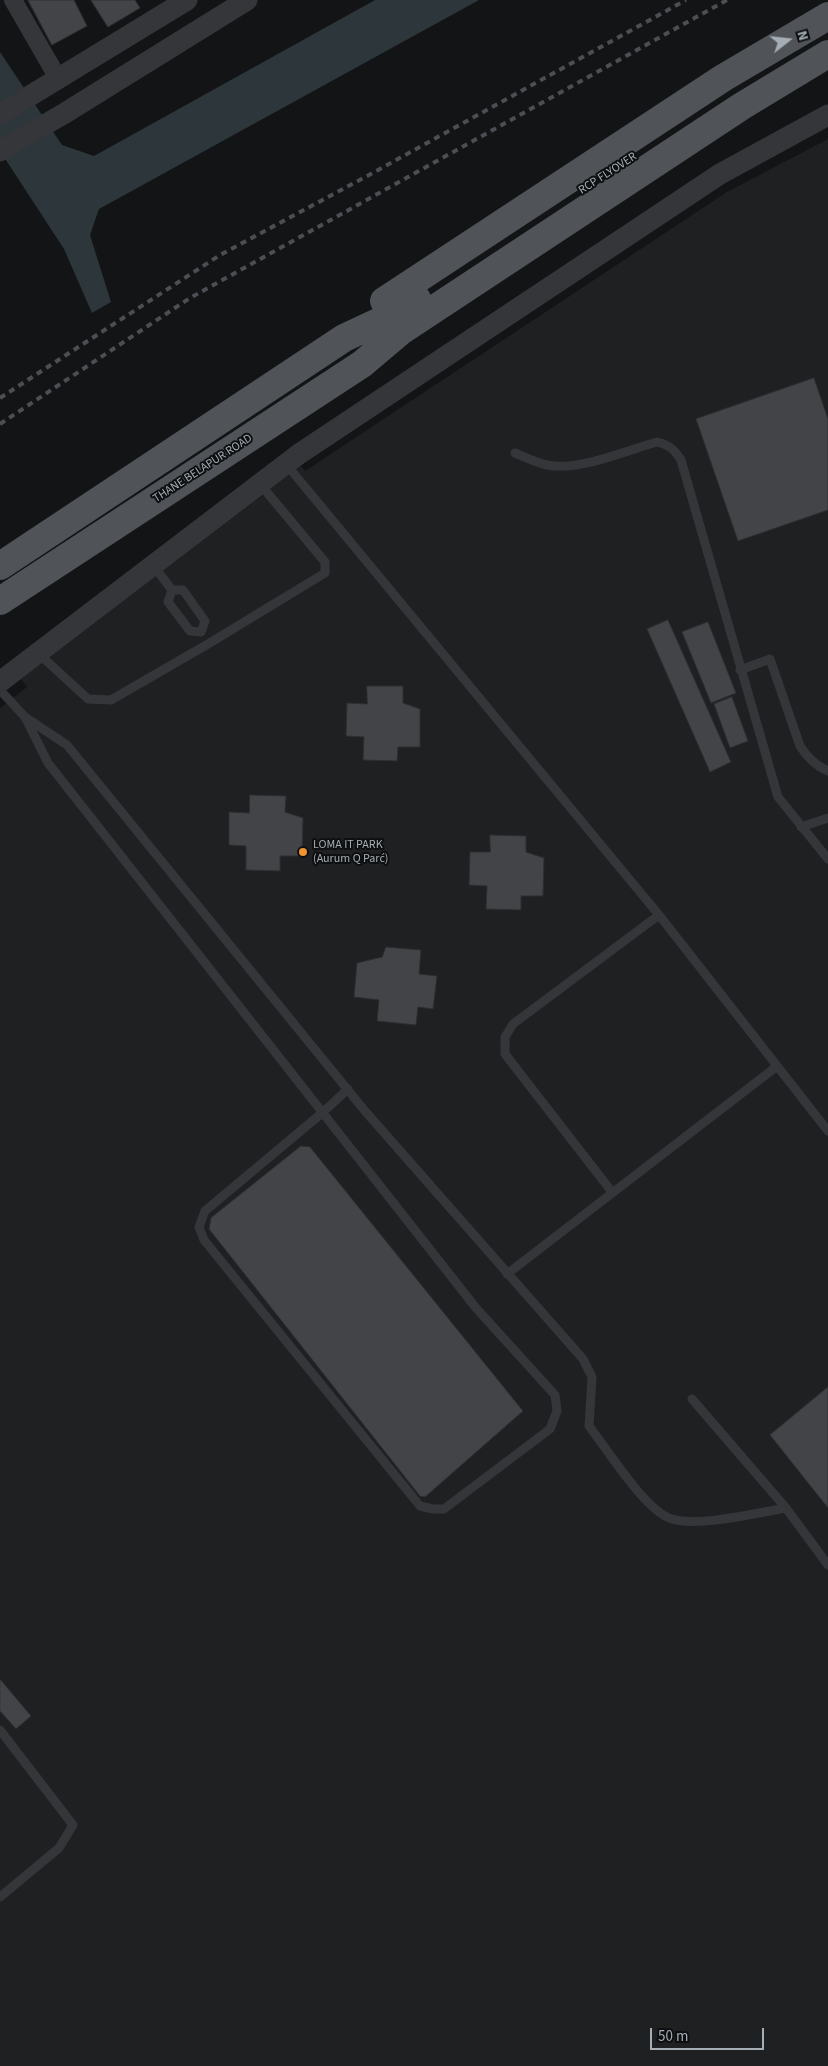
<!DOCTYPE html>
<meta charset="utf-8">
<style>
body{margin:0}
#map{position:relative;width:828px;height:2066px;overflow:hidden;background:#131415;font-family:"Source Sans 3",sans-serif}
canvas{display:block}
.north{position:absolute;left:763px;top:15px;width:50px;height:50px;-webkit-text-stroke:4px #0e0f10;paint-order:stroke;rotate:74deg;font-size:14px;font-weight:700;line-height:20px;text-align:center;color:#a5adb5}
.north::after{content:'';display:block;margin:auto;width:18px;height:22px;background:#a5adb5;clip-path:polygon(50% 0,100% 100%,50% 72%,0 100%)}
.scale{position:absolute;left:650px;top:2028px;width:114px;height:22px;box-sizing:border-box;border:2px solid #a5adb5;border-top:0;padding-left:6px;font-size:15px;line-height:18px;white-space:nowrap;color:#a5adb5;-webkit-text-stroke:4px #0e0f10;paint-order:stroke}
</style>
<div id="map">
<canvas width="828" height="2066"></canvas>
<div class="north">N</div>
<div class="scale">50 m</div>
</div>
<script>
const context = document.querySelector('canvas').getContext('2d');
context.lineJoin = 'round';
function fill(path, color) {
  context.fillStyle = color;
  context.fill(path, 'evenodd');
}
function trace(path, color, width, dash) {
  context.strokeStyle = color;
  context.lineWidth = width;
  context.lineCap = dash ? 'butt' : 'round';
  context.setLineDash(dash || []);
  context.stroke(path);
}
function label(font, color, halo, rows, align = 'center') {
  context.font = font + ' "Source Sans 3",sans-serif';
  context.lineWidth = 4;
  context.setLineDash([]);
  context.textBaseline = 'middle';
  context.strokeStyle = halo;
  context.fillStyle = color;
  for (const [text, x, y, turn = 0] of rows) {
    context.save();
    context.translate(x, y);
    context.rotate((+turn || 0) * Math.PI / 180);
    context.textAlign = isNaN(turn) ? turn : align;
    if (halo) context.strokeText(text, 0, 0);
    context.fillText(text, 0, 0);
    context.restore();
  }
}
const built = new Path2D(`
 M828,139v1927h-828v-1358l27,-21 -6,-8 280,-213 4,5 422,-279z`);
const water = new Path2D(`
 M375,0h104l-380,209 -9,26 21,67 -19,11 -28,-64 -64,-98v-99l62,93 32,11z`);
const building = new Path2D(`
 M28,0h46l13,26 -35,19z
 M91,0h44l5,8 -32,19z
 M814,378l14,41v91l-90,31 -42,-122z
 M668,620l63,142 -21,10 -63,-143z
 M708,622l28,71 -25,10 -29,-71z
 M367,686h36v17l17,6v38h-22l-1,14 -34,-1 1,-23 -18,-1 1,-33 20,1z
 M732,697l16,44 -18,7 -16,-44z
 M250,795l36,1 -1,16 18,6 -1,38h-22v15l-34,-1v-24l-17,-1v-33l20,1z
 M490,835l36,1v16l18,6 -1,38h-22v14l-35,-1 1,-23 -18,-1 1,-33h20z
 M386,947l35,3 -2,24 18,2 -4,33 -15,-2 -2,18 -39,-4 2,-21 -25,-3 3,-34 25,-6z
 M301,1146l9,1 213,264 -98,86 -5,-1 -211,-267 2,-11z
 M828,1387v121l-58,-73z
 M0,1679l31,37 -15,13 -16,-18z`);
const service = new Path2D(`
 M515,453c10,4 21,10 32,12 30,7 80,-15 110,-23 12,3 17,7 24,18l97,337 50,62
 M286,464l373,451 169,216
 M153,565l19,25
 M172,590h11l22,31 -4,11
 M172,590l-4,12 22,29 11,1
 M39,654l49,45 23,1 97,-56 117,-71v-11l-65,-78
 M740,670l30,-11 30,87c7,11 16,20 28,25
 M0,690l25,27 42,28 298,366 218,248 9,18 -3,49c18,23 57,86 83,93 27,8 85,-6 114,-11l42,57
 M25,717l23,46 26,33 402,512 79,87 2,16 -7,18 -106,80h-11l-13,-3 -216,-266 -5,-13 6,-16 117,-98 26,-24
 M801,827l27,-9
 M612,1192l-107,-138v-17l8,-13 146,-109
 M507,1274l269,-207
 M692,1399l94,109
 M0,1730l73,95 -14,23 -59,49`);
const minor = new Path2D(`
 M13,0l46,80`);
const tertiary = new Path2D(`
 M0,114l187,-114
 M0,151l65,-38 182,-113
 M0,682l299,-228 421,-280 108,-59`);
const primary = new Path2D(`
 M384,301l339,-223 105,-62
 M0,566l344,-228 47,-22 26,-17
 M0,601l362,-237 39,-33 341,-225 86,-52`);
const rail = new Path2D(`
 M0,398l220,-143 149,-80 317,-175
 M0,424l190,-126 537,-298`);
const markers = [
 [303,852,5,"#f09330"]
];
const streetNames = [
 ["RCP FLYOVER",608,174,-33],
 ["THANE BELAPUR ROAD",203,469,-33]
];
const poiNames = [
 ["LOMA IT PARK",313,845],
 ["(Aurum Q Parć)",313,859]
];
fill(built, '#1f2022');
fill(water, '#2c363b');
fill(building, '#424448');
trace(building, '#2d2e31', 1);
trace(service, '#34363a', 9);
trace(minor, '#34363a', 18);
trace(tertiary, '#34363a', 21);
trace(primary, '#505459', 28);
trace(rail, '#4b4e53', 4, [6, 5]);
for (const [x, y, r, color] of markers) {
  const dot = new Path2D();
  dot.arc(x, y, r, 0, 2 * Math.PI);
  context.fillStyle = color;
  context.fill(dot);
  trace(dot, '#0e0f10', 2);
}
label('12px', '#a5adb5', '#0e0f10', streetNames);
label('12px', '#a5adb5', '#0e0f10', poiNames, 'left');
</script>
